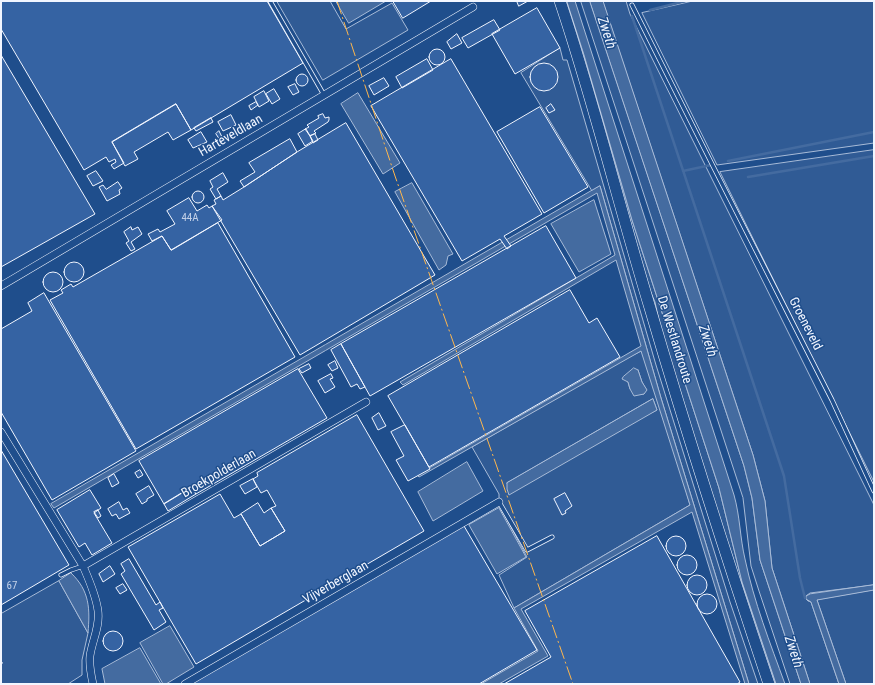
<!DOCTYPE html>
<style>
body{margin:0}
#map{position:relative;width:875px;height:685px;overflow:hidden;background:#1f4e8c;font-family:"Roboto Condensed",sans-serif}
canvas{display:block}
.frame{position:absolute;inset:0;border:2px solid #f2f6ff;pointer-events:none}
</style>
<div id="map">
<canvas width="875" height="685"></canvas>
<div class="frame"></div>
</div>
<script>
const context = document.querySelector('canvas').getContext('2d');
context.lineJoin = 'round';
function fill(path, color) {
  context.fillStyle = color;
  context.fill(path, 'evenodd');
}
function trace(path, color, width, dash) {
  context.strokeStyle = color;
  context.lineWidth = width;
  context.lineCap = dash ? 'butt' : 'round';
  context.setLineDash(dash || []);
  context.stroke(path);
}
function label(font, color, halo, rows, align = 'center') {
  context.font = font + ' "Roboto Condensed",sans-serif';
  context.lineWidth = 3;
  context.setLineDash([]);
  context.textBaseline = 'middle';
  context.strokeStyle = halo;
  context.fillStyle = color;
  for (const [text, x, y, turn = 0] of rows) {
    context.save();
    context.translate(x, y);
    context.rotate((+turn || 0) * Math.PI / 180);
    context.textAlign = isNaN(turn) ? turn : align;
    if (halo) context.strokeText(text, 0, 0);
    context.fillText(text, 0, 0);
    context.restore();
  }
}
const built = new Path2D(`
 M277,1h53l16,28 46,-26 16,27 -85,50z
 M563,1h4l17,54 48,165 87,268 23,94 34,102h-5l-105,-331 -11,-51 -9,-21z
 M581,1h9l154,465 8,32 8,62 41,124h-11l-31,-93 -8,-25 -8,-68z
 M603,1h23l4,13 244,491v80l-64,8 -4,3 -1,2 3,3 3,1 28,82h-29l-38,-116 -7,-67 -12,-46z
 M693,1h181v142l-157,22 -75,-152z
 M560,48l3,12h4l89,305 74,237 28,82h-9l-88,-286 -61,-212 -8,5 -71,-118z
 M874,150v332l-154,-310z
 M642,351l35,107 13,47 -176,103 -15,-33 28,-18 -28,-52v-11l-27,-47 140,-81zM638,370l4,12 4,7 -2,5h-7l-7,-5 -2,-7zM653,399l4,11 -150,73z
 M59,581l29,52 -6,27v15l-14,9h-67v-20l2,-1 -2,-2v-47z
 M874,590v94h-28l-29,-84z`);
const water = new Path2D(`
 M336,1h50l-37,22z
 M567,1h8l159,494c6,21 6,43 11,64 9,43 25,84 40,125h-9l-34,-102 -23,-94 -87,-268 -48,-165z
 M590,1h13l150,454 12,46 7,67 38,116h-9l-41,-124 -8,-62 -8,-32z
 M358,93l42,70 -17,11 -42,-70z
 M412,183l41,71 -5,2 -2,9 -7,5 -44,-78z
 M600,186l61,212 88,286h-4l-53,-172 -171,97 27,47 -49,28h-18l57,-33 -24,-43 176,-103 -49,-154 -222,126 -2,-2 224,-129 -25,-86 -213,125 -3,-3 215,-127 -18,-62 -543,315 -3,-4z
 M594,200l17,54 -32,18 -28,-48z
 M634,368l4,2 4,12 5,8 -3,4 -10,2 -4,-7 -2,-7 -6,-3 1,-2z
 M653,399l4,11 -148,85 -2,-6v-6z
 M467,462l16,29 -50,30 -15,-29z
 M499,508l27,49 -29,17 -28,-49z
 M71,573c19,18 19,36 17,60l-29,-52z
 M874,585v5l-57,10 29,84h-7l-28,-82 -5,-3v-3l4,-2z
 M170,626l24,41 -28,17h-3l-23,-41z
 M140,648l21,36h-56l-3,-15z`);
const stream = new Path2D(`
 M650,10l35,-9
 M632,16l152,460 16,102 5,20
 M728,161l146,-29
 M683,171l28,-6
 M748,177l126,-21`);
const building = new Path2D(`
 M1,1h266l36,62 -112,67 -15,-26 -64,38 12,21 -10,6 -3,-4 5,-3 -1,-3 -6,3 -3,-5 -22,13 -83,-141z
 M393,1h38l-28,17z
 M517,1h11l-9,5z
 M537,8l23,40 -45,26 -23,-40z
 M494,20l6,10 -32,18 -6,-10z
 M457,34l5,9 -11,6 -4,-7z
 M429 57a8 8 0 1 1 16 0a8 8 0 1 1-16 0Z
 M1,55l94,159 -94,53z
 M427,59l6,11 -31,18 -6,-11z
 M451,59l91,155 -38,22 7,10 -4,3 -7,-10 -38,22 -91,-155z
 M530 77a14 14 0 1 1 28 0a14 14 0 1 1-28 0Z
 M296 80a6 6 0 1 1 12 0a6 6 0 1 1-12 0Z
 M384,78l5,8 -15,9 -5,-9z
 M295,84l4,8 -6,3 -5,-8z
 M274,89l6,10 -8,5 -6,-10z
 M264,91l5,10 -10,6 -5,-10z
 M256,102l2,3 -7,5 -2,-4z
 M176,104l15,26 -18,10 -5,-8 -34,20 4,7 -13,7 -13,-24z
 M551,104l4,6 -6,3 -3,-5z
 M540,107l48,80 -44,26 -47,-81z
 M323,114l2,4 4,-1v3l-1,2 -14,9 2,2 -6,3 -5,-7 4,-2 -2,-2 12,-7 -1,-2z
 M231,115l5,10 -13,6 -5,-9z
 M211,118l2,4 -17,9 -2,-3z
 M346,123l89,152 -135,80 -88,-149 4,-2 -2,-4 7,-4 2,4 21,-13 53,-35z
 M306,129l7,12 -8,5 -7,-12z
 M219,131l4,8 -3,1 -4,-6z
 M201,132l6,10 -14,6 -5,-8z
 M315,134l3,6 -5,3 -3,-7z
 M290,139l7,13 -53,35 -4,-6 15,-9 -6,-9z
 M96,171l7,10 -10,5 -6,-10z
 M223,173l5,9 -11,7 4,7 -5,3 -6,-10 3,-2 -3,-6z
 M118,182l4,6 -3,2 1,4 -13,7 -8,-14 4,-2 3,4z
 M192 197a6 6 0 1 1 12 0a6 6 0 1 1-12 0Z
 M189,198l8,13 10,-6 2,3 3,-2 10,14 -51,30 -9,-14 -10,5 -4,-7 10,-5 2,3 15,-8 -8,-13z
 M218,223l77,134 -159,92 -86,-149 13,-7 -2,-3 10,-6 2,3 89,-51 9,14z
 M546,226l30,52 -206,118 -29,-52z
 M131,227l1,3 6,-3 4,7 -11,8 4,7 -4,2 -5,-8 3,-2 -5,-9z
 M64 272a10 10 0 1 1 20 0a10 10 0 1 1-20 0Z
 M43 282a10 10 0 1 1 20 0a10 10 0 1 1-20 0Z
 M570,290l19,33 8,-5 23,39 -191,110 -41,-71z
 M44,293l92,158 -84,49 -51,-88v-83l31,-18 -4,-8z
 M341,344l24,43 -5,2 -3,-5 -6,3 -20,-37z
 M335,361l3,7 -6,3 -4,-6z
 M309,364l2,4 -9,5 -3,-4z
 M298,369l29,49 -131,76 -4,-7 -28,17 -25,-43z
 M331,374l2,4 -3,1 5,8 -10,6 -7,-12z
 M379,413l7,13 -8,4 -6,-12z
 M357,415l67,116 -228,133 -68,-117 92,-53 14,24 7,-4 19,32 25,-15 -14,-23 5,-2 -9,-16 -6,3 -8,-14 5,-3 -1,-3z
 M405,425l25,44 -22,12 -12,-21 8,-4 -13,-24z
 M1,450l68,115 -68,40z
 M140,470l3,5 -5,3 -3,-5z
 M114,474l5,9 -7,4 -4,-9z
 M253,479l4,8 -12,7 -5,-8z
 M149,486l5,9 -7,4v2l-5,3 -6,-10z
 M192,487l4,7 -28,17 -4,-7z
 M90,490l11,18 -7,5 18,30 -20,12 -7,-12 -6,4 -22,-37z
 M565,493l7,13 -7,5 1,2 -4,2 -8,-16z
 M119,502l4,8 4,-2 3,5 -11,6 -3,-5 -4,2 -4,-7z
 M258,503l6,10 7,-5 14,23 -25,15 -19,-32z
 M98,510l3,6 -3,2 -4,-6z
 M464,526l73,124 -58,34h-288z
 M657,536l83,146 -3,2h-233l47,-27 -26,-46z
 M666 546a10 10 0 1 1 20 0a10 10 0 1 1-20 0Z
 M677 565a10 10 0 1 1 20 0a10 10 0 1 1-20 0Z
 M129,559l27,46 4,-3 3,6 -4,2 7,12 -12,8 -33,-56 4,-3 -4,-7z
 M110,566l5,8 -12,8 -4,-8z
 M687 585a10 10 0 1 1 20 0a10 10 0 1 1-20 0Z
 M123,584l4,6 -7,4 -4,-6z
 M697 604a10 10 0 1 1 20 0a10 10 0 1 1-20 0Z
 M103 641a10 10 0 1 1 20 0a10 10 0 1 1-20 0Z`);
const lane = new Path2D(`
 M270,1l54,94
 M632,5l82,163 118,232 42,91
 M499,502l28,48 25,-13
 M61,575l10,-5 12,-4`);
const street = new Path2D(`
 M1,286l472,-279
 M1,432l82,134c6,14 13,29 15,45 2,16 -6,30 -8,45 -1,10 1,19 3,28
 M83,566l283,-164
 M185,684l314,-182`);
const primary = new Path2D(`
 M560,1c34,101 59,205 90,307 37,126 77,251 119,376`);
const power = new Path2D(`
 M337,1l58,175 178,508`);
const numberNames = [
 ["44A",190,218],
 ["67",12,586]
];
const streetNames = [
 ["Harteveldlaan",231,136,-30],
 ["Groeneveld",805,324,63],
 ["De Westlandroute",674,340,73],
 ["Broekpolderlaan",219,474,-30],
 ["Vijverberglaan",336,583,-30]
];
const waterNames = [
 ["Zweth",606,33,72],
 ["Zweth",707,341,72],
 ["Zweth",793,652,72]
];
fill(built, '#305b95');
trace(built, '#a8bbd7', 1);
fill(water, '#446ba0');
trace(water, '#a8bbd7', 1);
trace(stream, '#446ba0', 2.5);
fill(building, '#3563a3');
trace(building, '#f2f6ff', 1);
trace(lane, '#f2f6ff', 5);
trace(street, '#f2f6ff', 8);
trace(primary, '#f2f6ff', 12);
trace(lane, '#1f4e8c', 3.5);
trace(street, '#1f4e8c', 7);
trace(primary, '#1f4e8c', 11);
trace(power, '#ffb74d', 1, [14, 3, 2, 3]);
label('11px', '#c3d1e8', null, numberNames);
label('13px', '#f2f6ff', '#1f4e8c', streetNames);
label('italic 14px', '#f2f6ff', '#1f4e8c', waterNames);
</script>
